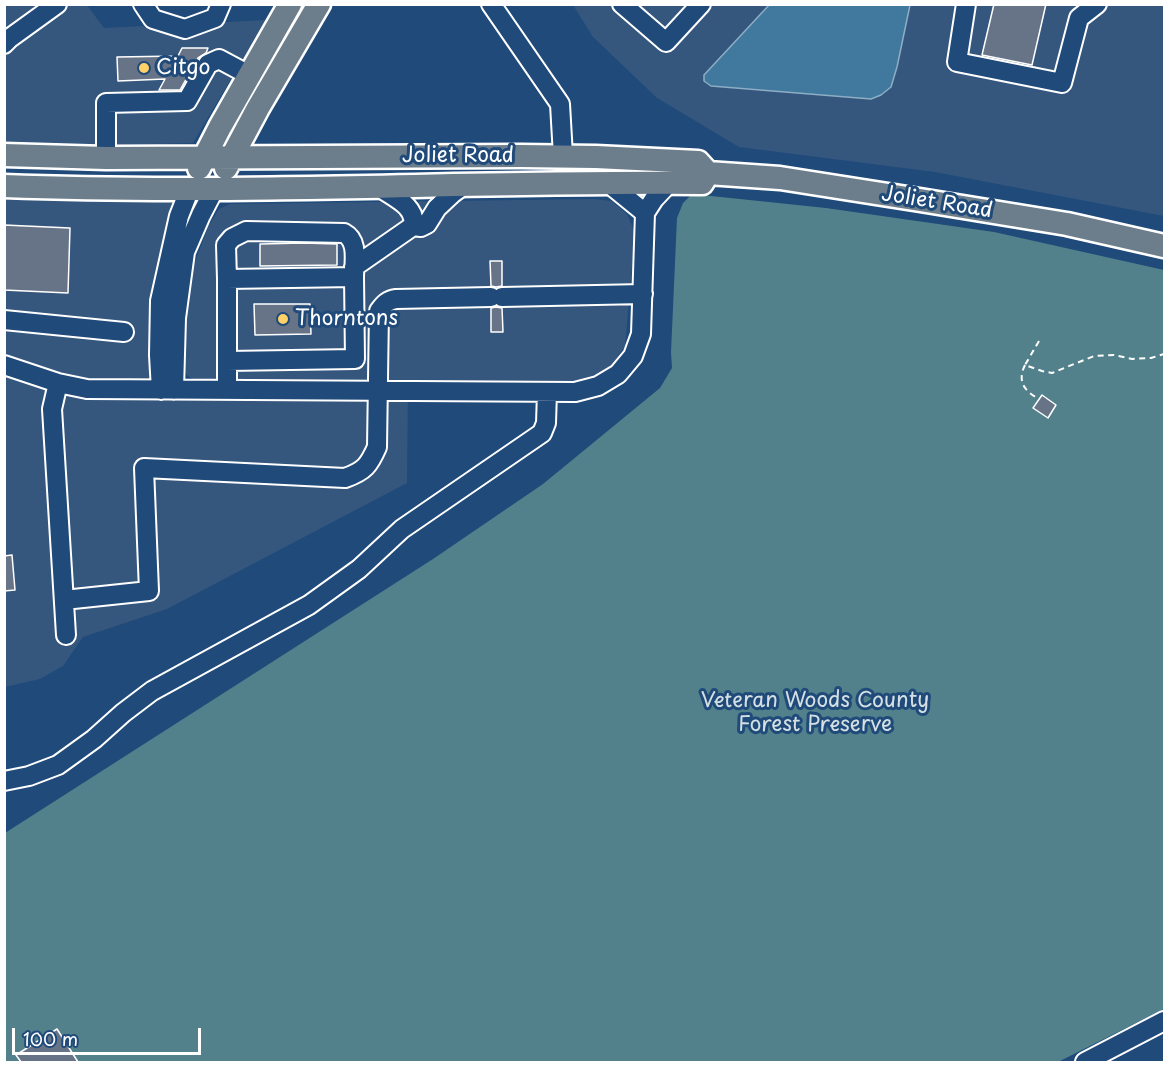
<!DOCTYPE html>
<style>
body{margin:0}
#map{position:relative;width:1169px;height:1067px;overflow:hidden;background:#1f4a7a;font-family:"Playpen Sans",sans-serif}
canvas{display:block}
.frame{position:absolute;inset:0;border:6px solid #fff;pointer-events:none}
.scale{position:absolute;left:12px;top:1028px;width:189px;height:27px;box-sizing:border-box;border:3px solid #fff;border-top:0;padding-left:8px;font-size:18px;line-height:21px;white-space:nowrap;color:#fff;-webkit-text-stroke:4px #1f4a7a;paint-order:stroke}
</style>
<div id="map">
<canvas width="1169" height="1067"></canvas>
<div class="frame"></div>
<div class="scale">100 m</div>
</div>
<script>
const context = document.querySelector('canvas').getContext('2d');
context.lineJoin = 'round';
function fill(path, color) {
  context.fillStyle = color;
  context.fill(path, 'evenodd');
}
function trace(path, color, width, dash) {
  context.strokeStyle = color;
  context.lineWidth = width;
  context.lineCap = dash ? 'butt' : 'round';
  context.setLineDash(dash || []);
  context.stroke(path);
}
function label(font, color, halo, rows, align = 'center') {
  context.font = font + ' "Playpen Sans",sans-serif';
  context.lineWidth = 6;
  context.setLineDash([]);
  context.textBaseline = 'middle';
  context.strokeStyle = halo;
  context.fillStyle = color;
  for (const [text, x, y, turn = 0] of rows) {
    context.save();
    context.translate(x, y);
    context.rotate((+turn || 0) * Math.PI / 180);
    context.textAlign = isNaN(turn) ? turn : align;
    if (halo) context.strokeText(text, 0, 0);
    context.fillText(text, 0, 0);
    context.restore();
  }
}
const built = new Path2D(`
 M4,5h83l17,23 162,-8 -73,123 -126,3 -62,-4z
 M573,5h591v211l-229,-44 -196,-25 -82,-49 -64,-61z
 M5,187l180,5 -28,191 38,-2 -8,-6 -5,-11 9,-91 17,-46 11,-18 11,-5 362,-5 20,2 15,13 8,19 -10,113 -13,19 -14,12 -21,5 -169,-1 -1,102 -240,126 -84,28 -20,29 -23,13 -35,8z`);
const green = new Path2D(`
 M692,194l134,14 168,24 170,38v739l-106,53h-1053v-229l428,-274 110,-75 117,-96 12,-20 -1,-16 6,-134 6,-15z`);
const water = new Path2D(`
 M770,4l140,1 -13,62 -6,20 -10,8 -10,4 -160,-13 -7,-5v-6z`);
const building = new Path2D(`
 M994,4h52l-14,61 -50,-10z
 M182,48h26l-2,5 -8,5 -18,32h-21l6,-11 -47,2 -1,-24 61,-1z
 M4,225l66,3 -2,65 -64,-3z
 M303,243l34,1v21l-77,1v-22z
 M490,261h12v25l-6,1 -5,-1z
 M254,304h56l1,30 -56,1z
 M496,307l6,1 1,24h-12v-24z
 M1042,395l14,10 -8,13 -15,-10z
 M12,555l3,35 -11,1v-35z
 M57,1029l21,33h-57l-5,-7z`);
const path = new Path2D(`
 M1039,341l-14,24 17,6 10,2 42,-17 20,-1 18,4 19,-1 13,-4
 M1025,365c-8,16 -1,26 14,34`);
const minor = new Path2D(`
 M143,4l10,15 32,10 30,-11 6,-14
 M491,4l69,100 3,52
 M622,4l44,38 35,-38
 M966,4l-9,58 105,21 17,-65 18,-14
 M4,44l6,-6 47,-34
 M106,158v-55l81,-2 21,-37 11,-5 30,16
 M607,182l38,31
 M379,187c14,10 38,19 34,39
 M354,267l59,-41 8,1 6,-3 10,-16 16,-15 11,-8
 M227,279l-1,-34 6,-7 14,-7 98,2c15,8 10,28 10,44
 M502,297l141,-3
 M4,320l120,12
 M227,361l128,-2 -1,-82 -127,2v111
 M4,365l54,18 29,6 488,3 23,-6 20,-12 15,-18 8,-22 4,-121 9,-14 15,-16
 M58,383l-6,26 14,226
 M161,390l-2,-35 1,-54 19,-85 11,-28
 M174,390l2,-72 9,-66 16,-37 14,-27
 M64,600l85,-9 -5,-123 201,10c20,-7 24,-13 32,-31l2,-136c5,-7 9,-11 17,-12l95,-2
 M4,781l25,-5 29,-11 36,-26 29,-26 29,-22 157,-86 50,-36 43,-40 140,-96 4,-10 1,-31
 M1085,1062l79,-41`);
const major = new Path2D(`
 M4,155l102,3 415,-2 75,1 102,5 10,11 72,5 140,22 147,24 97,22
 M199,168l21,-41 70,-123
 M226,168l32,-60 61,-104
 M4,186c233,9 465,-5 698,-3l6,-10`);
const markers = [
 [144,68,6,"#ffd166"],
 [283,319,6,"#ffd166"]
];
const poiNames = [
 ["Citgo",156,68],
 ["Thorntons",295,319]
];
const streetNames = [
 ["Joliet Road",458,156],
 ["Joliet Road",937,203,9]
];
const parkNames = [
 ["Veteran Woods County",815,701],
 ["Forest Preserve",815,725]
];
fill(built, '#35577e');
fill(green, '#52818b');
fill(water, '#41789d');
trace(water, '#8daec4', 1.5);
fill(building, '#677487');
trace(building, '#fff', 1.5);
trace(minor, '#fff', 22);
trace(major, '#fff', 27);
trace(path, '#fff', 2, [6, 4.5]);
trace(minor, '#1f4a7a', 18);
trace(major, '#6c7d8b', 22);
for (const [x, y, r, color] of markers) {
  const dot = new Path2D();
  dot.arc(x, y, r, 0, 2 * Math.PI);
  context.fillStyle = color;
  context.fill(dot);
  trace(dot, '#1f4a7a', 2);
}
label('21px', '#fff', '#1f4a7a', poiNames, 'left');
label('21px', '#fff', '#1f4a7a', streetNames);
label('21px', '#d4e0e2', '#1f4a7a', parkNames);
</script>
